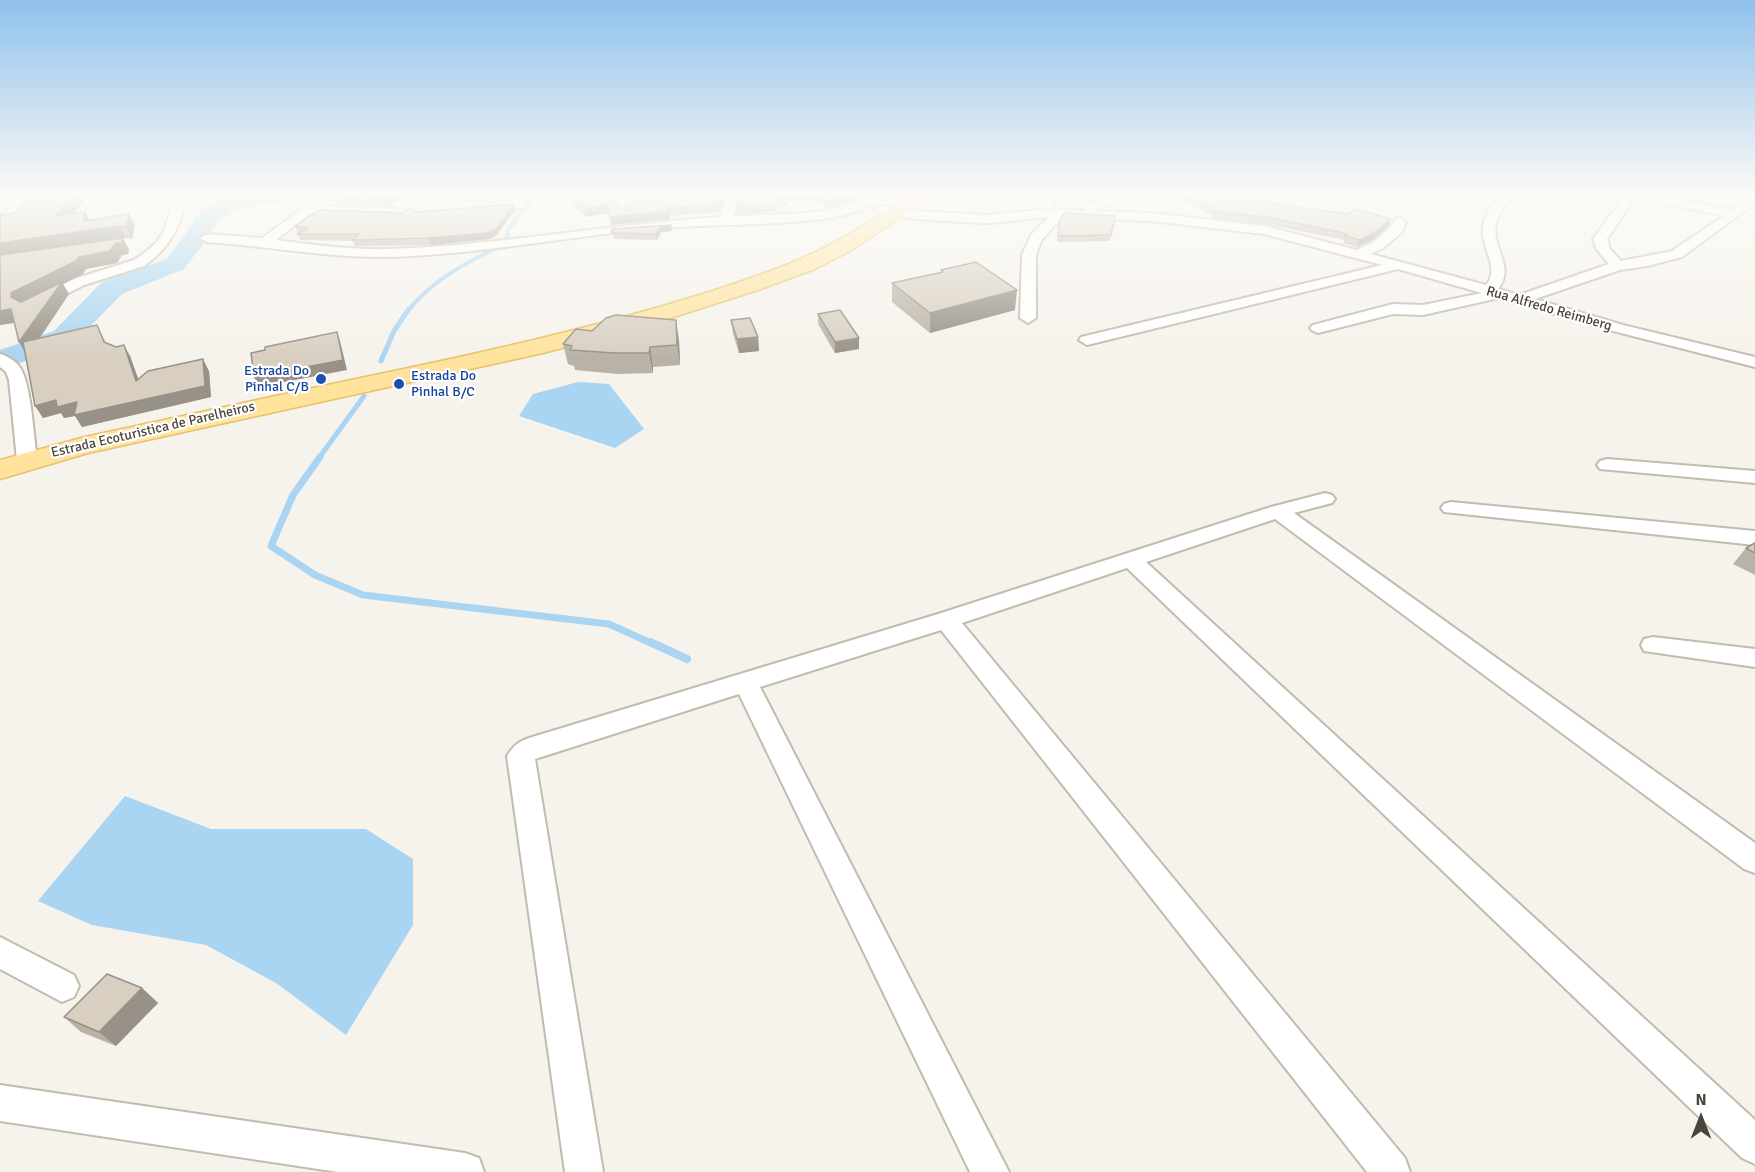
<!DOCTYPE html>
<style>
body{margin:0}
#map{position:relative;width:1755px;height:1172px;overflow:hidden;background:#f6f3ec;font-family:Signika,sans-serif}
canvas{display:block}
.north{position:absolute;left:1671px;top:1088px;width:60px;height:60px;-webkit-text-stroke:4px #fff;paint-order:stroke;rotate:0deg;font-size:16px;font-weight:700;line-height:24px;text-align:center;color:#4b4439}
.north::after{content:'';display:block;margin:auto;width:21px;height:27px;background:#4b4439;clip-path:polygon(50% 0,100% 100%,50% 72%,0 100%)}
</style>
<div id="map">
<canvas width="1755" height="1172"></canvas>
<div class="north">N</div>
</div>
<script>
const context = document.querySelector('canvas').getContext('2d');
context.lineJoin = 'round';
function fill(path, color) {
  context.fillStyle = color;
  context.fill(path, 'evenodd');
}
function trace(path, color, width, dash) {
  context.strokeStyle = color;
  context.lineWidth = width;
  context.lineCap = dash ? 'butt' : 'round';
  context.setLineDash(dash || []);
  context.stroke(path);
}
function label(font, color, halo, rows, align = 'center') {
  context.font = font + ' Signika,sans-serif';
  context.lineWidth = 4.5;
  context.setLineDash([]);
  context.textBaseline = 'middle';
  context.strokeStyle = halo;
  context.fillStyle = color;
  for (const [text, x, y, turn = 0] of rows) {
    context.save();
    context.translate(x, y);
    context.rotate((+turn || 0) * Math.PI / 180);
    context.textAlign = isNaN(turn) ? turn : align;
    if (halo) context.strokeText(text, 0, 0);
    context.fillText(text, 0, 0);
    context.restore();
  }
}
const water = new Path2D(`
 M578,382l31,2 35,45 -29,19 -96,-32 14,-22z
 M125,796l86,33h155l47,30v66l-67,110 -70,-52 -70,-38 -114,-20 -54,-24z`);
const streamFar3 = new Path2D(`
 M407,312c25,-33 64,-52 100,-69l1,-13 26,-35`);
const streamFar2 = new Path2D(`
 M381,361l13,-30 14,-21
 M319,458l45,-62`);
const streamFar1 = new Path2D(`
 M320,457l-27,38 -22,51 44,29 48,20 246,29 44,20`);
const stream = new Path2D(`
 M650,642l37,17`);
const river = new Path2D(`
 M241,195h72l-3,5 -54,5 -18,4 -20,11 -14,23 -20,26 -62,25 -48,49 -74,27v-20l54,-19 48,-49 64,-23 16,-20 19,-29 21,-11z`);
const service = new Path2D(`
 M1051,195h6l-7,18 -5,1z`);
const minor = new Path2D(`
 M0,195h34l-29,33 -5,1v-11l18,-19 -18,2z
 M321,195l6,4 -7,7 84,3 6,4 -6,4 -93,-4 -35,27c38,5 75,10 114,9 110,-4 220,-25 330,-32l7,-22h12l-6,21c30,-1 60,-1 90,-5 22,-3 41,-18 63,-16 -14,14 -43,21 -63,24 -57,7 -115,5 -172,10 -88,8 -175,26 -263,28 -60,1 -121,-11 -181,-15l-7,-4 7,-4 55,4z
 M1120,195h17l-44,16 58,2 114,13 92,24 16,-8 17,-14 6,-9 4,-1 6,4 -4,10 -19,16 -12,6 115,31c15,-17 -6,-38 -3,-58 1,-13 10,-23 18,-32h12c-6,9 -15,17 -17,29 -5,24 20,43 2,65l21,6 90,-31 -12,-14 -4,-11 32,-44h12l-30,44 3,10 11,12 51,-10 52,-35 -83,-18 -2,-3h21l72,15 16,-15h7v8l-73,54 -35,9 -27,4 -85,29 88,26 132,32v10l-142,-36 -114,-33 -76,17 -30,-1 -75,19 -5,-2 -3,-3 3,-3 80,-21 30,1 59,-12 -84,-24 -311,76 -8,-5 2,-3 301,-72 -118,-31 -113,-13 -88,-4 -21,22 -6,16v63l-8,5 -8,-5 2,-63 9,-20 18,-18c-20,1 -40,5 -60,6 -18,0 -104,-4 -114,-13l6,-4 35,5 72,4 59,-6 39,2 -2,-3 2,-3z
 M1278,195h13l-15,12h-8v-6z
 M522,200l6,4 -2,3 -43,4 -6,-4 6,-4z
 M178,203l6,4c-6,26 -18,43 -40,59l-60,19 -39,20h-10l-2,-3 2,-3 39,-20 60,-19c11,-7 22,-15 29,-27 5,-9 5,-27 15,-30z
 M0,354c8,2 19,9 22,17 9,17 12,67 15,89l-3,4h-14l-3,-4 -8,-80 -3,-8 -6,-5z
 M1607,459l148,12v12l-155,-14 -3,-4 3,-4z
 M1325,493l7,2 3,4 -3,4 -38,10 461,330v30l-11,-4 -469,-350 -129,43 609,558v44l-13,-6 -615,-590 -165,55 443,535 5,14h-43l-426,-542 -181,57 249,485h-39l-231,-478 -204,65 68,413h-38l-58,-416c6,-10 11,-14 22,-18l409,-124 333,-107z
 M1451,502l304,29v14l-311,-33 -3,-4 3,-4z
 M1653,637l102,12v18l-111,-16 -3,-6 3,-6z
 M0,937l74,38 5,11 -5,11 -12,5 -62,-33z
 M0,1085l465,68 14,5 5,14h-146l-338,-51z`);
const primary = new Path2D(`
 M907,195h19l-25,22 -51,34 -35,18 -57,21 -106,34 -109,29 -455,100 -88,26v-19l85,-23c116,-25 231,-50 347,-74 84,-18 168,-38 251,-63 85,-26 152,-48 224,-105z`);
const wall = new Path2D(`
 M30,195h58l-15,19 12,-2 4,8 46,6 -3,13 -9,-1 6,12 -1,4 -6,1 -5,8 -31,6 -3,5 -20,10 6,10 -29,44 57,-13 9,18 24,13 8,23 71,-8 2,26 -129,30 -7,-11 -11,2 -3,-5 -18,5 -18,-66 -11,-29 -14,2v-109l15,-3z
 M404,195l-15,11 -51,-2 -3,-8z
 M462,195h64l-3,3 -61,4 -2,-5z
 M563,195h42l19,15 26,-15h76l-7,17 -50,4 1,3 -59,6 -2,-12 -23,4z
 M739,195h129l-43,13 -2,-6h-35l-1,4h-9l-1,6 -40,2v-8z
 M1170,195h46l173,31 -17,14 -15,7 -14,-4 1,-3 -79,-16 -54,-6 1,-3z
 M1248,195h31l-4,3z
 M515,210l-19,26 -6,3 -59,6 -70,1h-6l-2,-5 -53,-1 -3,-6 2,-1h-1l-3,-7 107,-13z
 M1115,216l-5,25 -53,1 3,-23z
 M671,225l1,6 -11,1 -4,8 -43,-1 -2,-10z
 M941,270l74,40 -85,23 -38,-31v-19l49,-11z
 M818,314l41,24v11l-24,4 -17,-29z
 M731,320l27,17 1,14 -20,2 -6,-19z
 M679,340l1,25 -27,2v6l-35,1 -43,-4 -1,-4 -6,-2 -5,-20z
 M1755,543v32l-22,-11 13,-16z
 M142,988l16,15 -42,43 -35,-14 -17,-15z`);
const shadedWall = new Path2D(`
 M73,195h15l-25,33 -7,-12z
 M391,195h13l-15,11 -3,-8z
 M723,195h3l-7,17 -1,-7z
 M844,195h23l-42,13v-7z
 M514,204l1,6 -19,26 -6,3 -59,6 -2,-7z
 M608,205l1,8 -23,4 -1,-8z
 M669,211l1,8 -59,6 -1,-8z
 M85,212l6,11 29,3 6,12h-3l6,12 -1,4 -6,1 -5,8 -31,6 -3,5 -20,10 6,10 -42,62 -8,-14v-36l-8,-9 -11,-41v-13l84,-22z
 M129,214l6,12 -3,13 -6,-12z
 M1391,219l-2,7 -17,14 -15,7 3,-7z
 M671,225l1,6 -11,1 -4,8 -1,-6 4,-8z
 M1017,290l-2,20 -85,23v-20z
 M11,309l8,13 -19,3v-14z
 M676,320l3,20 1,25 -3,-20z
 M337,332l3,9 7,29 -88,17 -5,-10z
 M758,337l1,14 -20,2 -2,-14z
 M859,338v11l-24,4v-11z
 M124,345l6,11 13,36 -7,-11z
 M650,347l3,20v6l-4,-20z
 M203,359l6,12 2,26 -129,30 -7,-11 -11,2 -3,-5 -18,5 -8,-12 21,-6 21,2z
 M142,988l16,15 -42,43 -17,-14z`);
const building = new Path2D(`
 M30,195h43l-17,21 29,-4 -1,9 45,-7 -3,13 -6,-1 -120,17v-27l2,-1 13,-2z
 M338,195h53l-5,3 -51,-2z
 M462,195h29l-31,2z
 M569,195h36l19,15 7,-14h19v-1h73l-5,10 -50,3 1,3 -59,6 -2,-12 -23,4z
 M739,195h48v3h-9l-1,7 -40,1z
 M823,195h21l-19,6z
 M1185,195h31l118,17 14,2 6,-5 37,10 -17,14 -14,7 -15,-4 3,-2 -81,-17 -54,-6v-3z
 M514,204l-19,26 -7,3 -59,5 -70,2h-6l6,-6h-62l11,-6 -13,-2 25,-16 82,3 8,-5 7,4z
 M1065,213l50,3 -4,19 -53,1 2,-17z
 M671,225l-11,1 -4,8 -44,-1v-4z
 M123,238l-1,4 -6,1 -6,8 -31,6 -3,4 -65,32v4l10,5 41,-20 -43,60 -8,-33 -11,2v-56z
 M976,262l41,28 -87,23 -38,-30 51,-11 -2,-2z
 M840,310l19,28 -24,4 -17,-28z
 M616,315l60,5 1,25 -27,2 -1,6h-35l-44,-3 2,-4 -9,-2 13,-15 16,2 14,-13z
 M750,318l8,19 -21,2 -6,-19z
 M97,325l7,17 12,5 8,-2 12,36 12,-10 55,-12 2,27 -131,29 3,-13 -20,5 -1,-7 -21,6 -12,-64z
 M337,332l6,28 -89,17 -3,-24 14,-3v-3z
 M1755,543v10l-9,-5z
 M107,974l35,14 -43,44 -35,-15z`);
const markers = [
 [321,379,6,"#1a4fb4"],
 [399,384,6,"#1a4fb4"]
];
const farStreetnames = [
 ["Rua Alfredo Reimberg",1549,309,16],
 ["Estrada Ecoturistica de Parelheiros",153,430,-13]
];
const farTransitnames = [
 ["Estrada Do",309,371],
 ["Pinhal C/B",309,387],
 ["Estrada Do",411,376,"left"],
 ["Pinhal B/C",411,392,"left"]
];
fill(water, '#a9d4f2');
trace(streamFar3, '#a9d4f2', 4);
trace(streamFar2, '#a9d4f2', 5);
trace(streamFar1, '#a9d4f2', 7);
trace(stream, '#a9d4f2', 8);
fill(river, '#a9d4f2');
trace(service, '#c2bbae', 4);
trace(minor, '#c2bbae', 4);
trace(primary, '#e6c16a', 3);
fill(service, '#fff');
fill(minor, '#fff');
fill(primary, '#ffe39c');
fill(wall, '#bab2a6');
fill(shadedWall, '#979187');
fill(building, '#d8cfc1');
trace(building, '#979187', 1.5);
const sky = context.createLinearGradient(0, 0, 0, 359);
sky.addColorStop(0, '#8fc1ec');
sky.addColorStop(0.54, '#fbfaf6');
sky.addColorStop(1, '#fbfaf600');
context.fillStyle = sky;
context.fillRect(0, 0, 1755, 359);
for (const [x, y, r, color] of markers) {
  const dot = new Path2D();
  dot.arc(x, y, r, 0, 2 * Math.PI);
  context.fillStyle = color;
  context.fill(dot);
  trace(dot, '#fff', 2);
}
label('14px', '#4b4439', '#fff', farStreetnames);
label('14px', '#164399', '#fff', farTransitnames, 'right');
</script>
